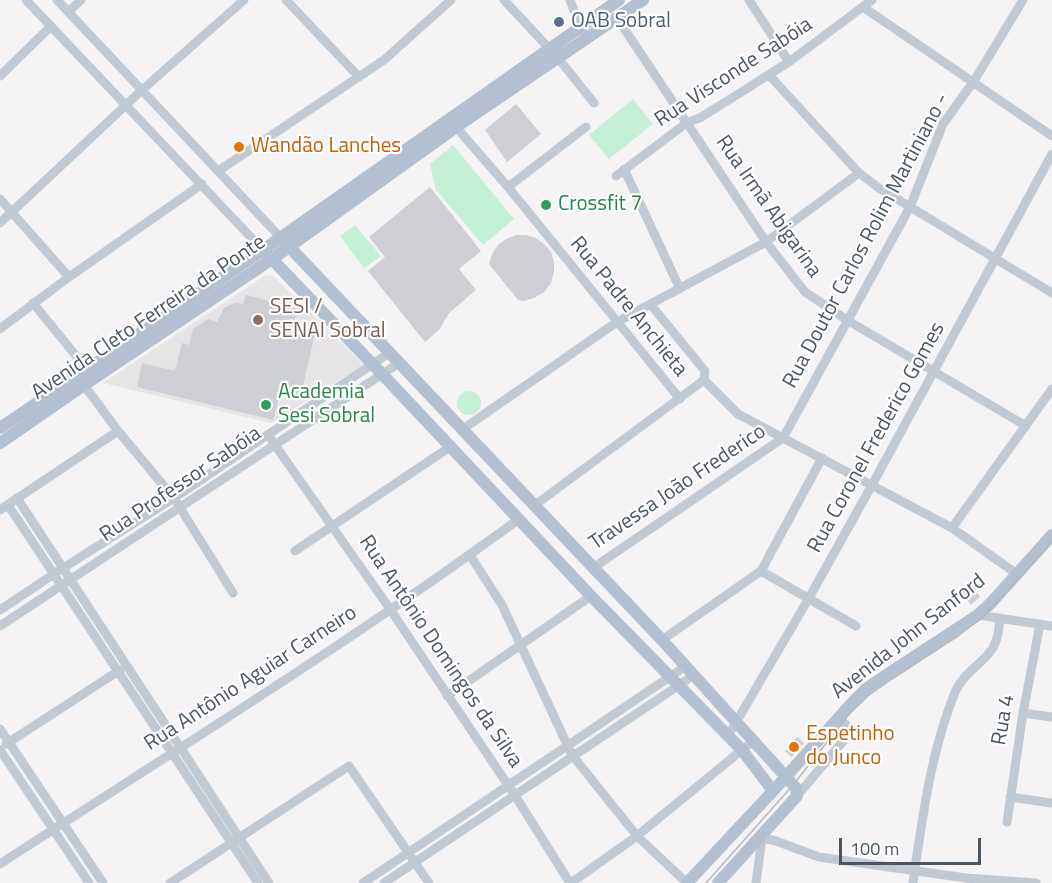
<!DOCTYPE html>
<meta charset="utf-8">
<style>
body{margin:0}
#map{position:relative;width:1052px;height:883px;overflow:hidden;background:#f5f3f3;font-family:"Titillium Web",sans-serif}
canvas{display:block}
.scale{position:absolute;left:839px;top:838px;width:142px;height:27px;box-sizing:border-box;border:3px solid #4a5561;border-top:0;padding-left:8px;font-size:18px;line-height:21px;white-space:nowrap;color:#4a5561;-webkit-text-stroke:4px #fff;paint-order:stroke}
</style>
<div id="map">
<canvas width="1052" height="883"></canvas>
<div class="scale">100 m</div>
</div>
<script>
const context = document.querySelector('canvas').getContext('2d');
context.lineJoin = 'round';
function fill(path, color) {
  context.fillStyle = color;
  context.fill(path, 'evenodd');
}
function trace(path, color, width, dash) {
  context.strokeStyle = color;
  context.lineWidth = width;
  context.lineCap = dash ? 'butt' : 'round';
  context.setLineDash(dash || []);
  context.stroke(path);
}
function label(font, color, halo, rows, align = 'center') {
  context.font = font + ' "Titillium Web",sans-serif';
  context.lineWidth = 4.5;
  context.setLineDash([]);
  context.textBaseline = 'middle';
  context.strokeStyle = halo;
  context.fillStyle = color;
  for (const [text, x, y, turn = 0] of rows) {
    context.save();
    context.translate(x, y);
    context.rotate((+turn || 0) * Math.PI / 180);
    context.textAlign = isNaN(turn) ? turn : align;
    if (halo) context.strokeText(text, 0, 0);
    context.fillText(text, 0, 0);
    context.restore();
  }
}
const education = new Path2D(`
 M266,275l7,1 91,89 -93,58 -168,-40z`);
const green = new Path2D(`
 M633,99l20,25 -44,35 -20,-24z
 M453,145l61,74 -31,26 -47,-55 -6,-26z
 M355,225l26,31 -17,12 -24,-32z
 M457 403a12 12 0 1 1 24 0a12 12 0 1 1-24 0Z`);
const building = new Path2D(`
 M516,104l25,30 -34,28 -22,-32z
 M430,187l51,64 -22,18 17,21 -27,23 -10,17 -14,12 -57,-71 17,-14 -16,-20z
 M516,235h10l10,3 8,6 7,8 3,10v10l-3,11 -7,9 -10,6 -11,3 -5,-1 -29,-36 3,-10 6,-9 8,-6z
 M246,295l51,13 -4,20 22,5 -15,66 -20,-5 -7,26 -136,-33 5,-24 33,8 7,-28 7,2 4,-16 16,-10 8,3 7,-14 11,-5 8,1z
 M970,580l10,17 -9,8 -11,-16z
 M797,737l7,6 -12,14 -7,-6z`);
const minor = new Path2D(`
 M26,0l237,250
 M57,0l223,237
 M286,0l73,77
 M504,0l54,58 36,45
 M570,0l10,27 7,11
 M749,0l40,62
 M863,7l189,129
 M68,12l13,-12
 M617,18l149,224 39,50 42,28 179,106
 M769,75l90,98 20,15 173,105
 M0,76l51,-50
 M456,127l52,60 172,212
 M624,169l56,120
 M218,171l166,-111 67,-60
 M616,176l72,-54 12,-4 89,-56 83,-62
 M508,187l78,-60
 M0,199l69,78
 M0,223l142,-133 102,-90
 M33,303l53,65
 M651,305l54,66 -1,9
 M0,329l69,-52 133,-93
 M704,380l34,34 214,114 65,46
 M84,385l34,46 56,67 59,95
 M463,429l154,-107 149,-80 93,-69
 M268,435l122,174 124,185 56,89
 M17,498l252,385
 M8,505l250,378
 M535,505l169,-125
 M0,510l118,-79
 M952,528l100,-139
 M295,551l155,-104
 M470,555l32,50 70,150 65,81 50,47
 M593,568l190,-130 127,-231 33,-83 31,-43 49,-81
 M761,571l95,55
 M0,610l63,-42 111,-70 215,-145
 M978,615l74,11
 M0,626l399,-263
 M662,640l99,-69 61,-113
 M447,696l144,-100
 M1023,713l29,4
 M0,729l103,154
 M728,736l81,-138 63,-113 180,-331
 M6,744l114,-74
 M0,750l89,133
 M797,796l52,-62 -1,-7 -10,-10
 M1010,797l42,6
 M1007,822l16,-109 17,-89
 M763,834l-1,4 14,3 43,16 147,21 70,5
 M0,864c174,-113 351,-222 519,-345
 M170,883l179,-117 80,117
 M363,883l323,-217
 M384,883l310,-208
 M571,883l66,-47 117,-96
 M756,883l6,-45
 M913,883c9,-64 18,-133 43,-193 9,-20 34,-30 40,-49 3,-7 3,-15 4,-23`);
const major = new Path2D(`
 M280,237l382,403 134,148 1,8 -79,87
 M268,255l114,119 209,222 151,154 31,41
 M0,428l263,-178 356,-250
 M0,443l84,-58 188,-126 184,-132 187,-127
 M687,883l86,-92 78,-87 15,-15 25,-17 87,-57 12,-11 62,-69`);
const tram = new Path2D(`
 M706,883l87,-98 58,-73 17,-16 24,-17 66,-43 26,-20 68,-74`);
const markers = [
 [559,22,6,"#5c6f8a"],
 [239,147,6,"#e8710a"],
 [546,205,6,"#2e9e5b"],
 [258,320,6,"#8d6e63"],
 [266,405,6,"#2e9e5b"],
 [794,747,6,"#e8710a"]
];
const serviceNames = [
 ["OAB Sobral",571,22]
];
const streetNames = [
 ["Rua Visconde Sabóia",734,73,-33],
 ["Rua Irmã Abigarina",768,207,55],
 ["Rua Doutor Carlos Rolim Martiniano -",867,241,-62],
 ["Rua Padre Anchieta",628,307,51],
 ["Avenida Cleto Ferreira da Ponte",149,318,-34],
 ["Rua Coronel Frederico Gomes",877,438,-61],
 ["Rua Professor Sabóia",181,485,-34],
 ["Travessa João Frederico",678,488,-34],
 ["Avenida John Sanford",909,637,-38],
 ["Rua Antônio Domingos da Silva",440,652,56],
 ["Rua Antônio Aguiar Carneiro",251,679,-33],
 ["Rua 4",1004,720,-80]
];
const foodNames = [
 ["Wandão Lanches",251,147],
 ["Espetinho",806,735],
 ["do Junco",806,759]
];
const leisureNames = [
 ["Crossfit 7",558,205],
 ["Academia",278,393],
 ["Sesi Sobral",278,417]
];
const educationNames = [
 ["SESI /",270,308],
 ["SENAI Sobral",270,332]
];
fill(education, '#e6e4e5');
fill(green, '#c4f0d8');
fill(building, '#cdcfd5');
trace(minor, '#c1c9d2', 9);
trace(major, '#b3c0d1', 12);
trace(tram, '#b5b8bd', 1.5);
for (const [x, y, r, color] of markers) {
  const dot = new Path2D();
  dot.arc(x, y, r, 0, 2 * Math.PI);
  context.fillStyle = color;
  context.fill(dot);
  trace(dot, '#fff', 2);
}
label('21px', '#4e5e75', '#fff', serviceNames, 'left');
label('21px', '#4a5561', '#fff', streetNames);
label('21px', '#c56008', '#fff', foodNames, 'left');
label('21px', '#27864d', '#fff', leisureNames, 'left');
label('21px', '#785e54', '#fff', educationNames, 'left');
</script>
